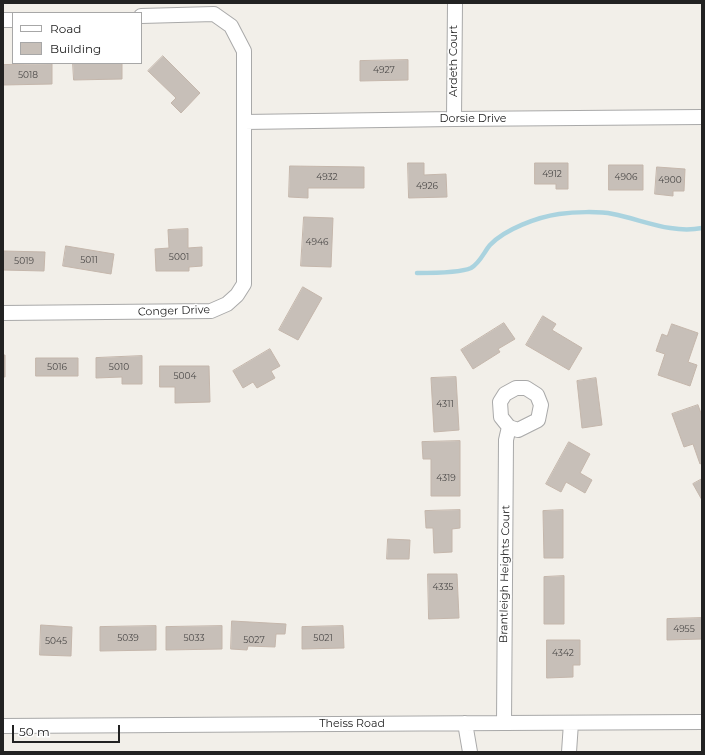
<!DOCTYPE html>
<style>
body{margin:0}
#map{position:relative;width:705px;height:755px;overflow:hidden;background:#f2efe9;font-family:Montserrat,sans-serif}
canvas{display:block}
.frame{position:absolute;inset:0;border:4px solid #222;pointer-events:none}
.legend{position:absolute;left:12px;top:12px;width:130px;height:52px;box-sizing:border-box;background:#fff;border:1px solid #a7a7a7;margin:0;padding:5px 7px;list-style:none;font-size:12px;color:#222}
.legend li{display:flex;align-items:center;gap:8px;height:20px}
.legend b{width:20px;border:1px solid #a7a7a7}
.scale{position:absolute;left:12px;top:725px;width:108px;height:18px;box-sizing:border-box;border:2px solid #222;border-top:0;padding-left:5px;font-size:12px;line-height:14px;white-space:nowrap;color:#222;-webkit-text-stroke:3px #fff;paint-order:stroke}
</style>
<div id="map">
<canvas width="705" height="755"></canvas>
<div class="frame"></div>
<ul class="legend">
<li><b style="height:5px;background:#fff"></b>Road</li>
<li><b style="height:11px;background:#c7bfb8"></b>Building</li>
</ul>
<div class="scale">50 m</div>
</div>
<script>
const context = document.querySelector('canvas').getContext('2d');
context.lineJoin = 'round';
function trace(path, color, width, dash) {
  context.strokeStyle = color;
  context.lineWidth = width;
  context.lineCap = dash ? 'butt' : 'round';
  context.setLineDash(dash || []);
  context.stroke(path);
}
function fill(path, color) {
  context.fillStyle = color;
  context.fill(path, 'evenodd');
}
function label(font, color, halo, rows, align = 'center') {
  context.font = font + ' Montserrat,sans-serif';
  context.lineWidth = 3;
  context.setLineDash([]);
  context.textBaseline = 'middle';
  context.strokeStyle = halo;
  context.fillStyle = color;
  for (const [text, x, y, turn = 0] of rows) {
    context.save();
    context.translate(x, y);
    context.rotate((+turn || 0) * Math.PI / 180);
    context.textAlign = isNaN(turn) ? turn : align;
    if (halo) context.strokeText(text, 0, 0);
    context.fillText(text, 0, 0);
    context.restore();
  }
}
const stream = new Path2D(`
 M417,273c13,0 43,0 54,-5 9,-5 13,-16 19,-23 15,-16 48,-28 69,-31 15,-2 39,-3 54,0 30,6 59,20 89,14`);
const building = new Path2D(`
 M163,56l37,37 -19,20 -10,-10 5,-5 -28,-27z
 M408,60v20l-48,1v-20z
 M73,63h49v16l-48,1z
 M52,64v20l-49,1v-20z
 M408,163h16v12l22,-1 1,23 -38,1z
 M535,163h33v26h-12v-5h-21z
 M609,165h34v25h-34z
 M290,166l74,1v21h-56v10l-19,-1z
 M657,167l28,2 -1,22h-11v5l-18,-2z
 M304,217l29,1 -2,49 -30,-1z
 M188,229v19l14,-1v19l-13,1v4h-33l-1,-22 14,-1 -1,-18z
 M66,246l48,8 -3,20 -48,-8z
 M3,251l42,1 -1,19 -41,-1z
 M303,287l19,11 -24,42 -19,-10z
 M543,316l13,8 -4,6 30,18 -13,22 -43,-25z
 M504,323l11,16 -17,10 2,3 -27,17 -12,-19z
 M672,324l26,9 -10,29 9,3 -7,21 -32,-11 7,-21 -9,-3 6,-17 5,2z
 M270,349l10,17 -9,5 4,7 -18,10 -4,-6 -10,6 -10,-17z
 M3,355h2v22h-2z
 M142,356v28h-20v-7l-26,1v-20z
 M36,358h42v18h-42z
 M160,366h49l1,36 -35,1v-16h-15z
 M456,377l3,53 -25,2 -3,-54z
 M596,378l6,47 -20,3 -5,-47z
 M698,405l4,11v47l-2,1 -7,-20 -9,3 -12,-33z
 M460,441v55h-29v-37h-8l-1,-17z
 M569,442l21,12 -10,19 12,7 -7,13 -19,-11 -5,10 -15,-8z
 M702,479v21l-9,-16z
 M460,510v18l-8,1v23l-18,1 -1,-25h-7l-1,-17z
 M563,510v48h-19l-1,-47z
 M388,539l22,1 -1,19h-22z
 M428,574h29l2,44 -30,1z
 M564,576v48h-20v-47z
 M702,618v21l-35,1v-21z
 M232,621l54,3 -1,10h-9l-1,13 -27,-1 -1,4 -16,-1z
 M41,625l31,2 -1,29 -31,-1z
 M156,626v24l-56,1v-24z
 M222,626v23l-56,1v-23z
 M343,626l1,22 -42,1v-22z
 M547,640h33v25h-7v12l-26,1z`);
const minor = new Path2D(`
 M3,20h10
 M454,119l1,-116
 M244,122l210,-3 248,-2
 M3,313l208,-2 16,-7 10,-9 7,-11v-233l-13,-25 -17,-12 -73,2
 M516,388h10l11,7 4,10 -3,15 -20,10 -9,-3 -8,-10 -1,-15 5,-8z
 M465,723l5,29
 M504,723l2,-283 3,-13
 M3,726l501,-3 198,-1
 M569,752l2,-29`);
const numberNames = [
 ["4927",384,70],
 ["5018",28,75],
 ["4912",552,174],
 ["4932",327,177],
 ["4906",626,177],
 ["4900",670,180],
 ["4926",427,186],
 ["4946",317,242],
 ["5001",179,257],
 ["5011",89,260],
 ["5019",24,261],
 ["5016",57,367],
 ["5010",119,367],
 ["5004",185,376],
 ["4311",445,404],
 ["4319",446,478],
 ["4335",443,587],
 ["4955",684,629],
 ["5039",128,638],
 ["5033",194,638],
 ["5021",323,638],
 ["5027",254,640],
 ["5045",56,641],
 ["4342",563,653]
];
const streetNames = [
 ["Ardeth Court",454,61,-90],
 ["Dorsie Drive",473,119],
 ["Conger Drive",174,311,-2],
 ["Brantleigh Heights Court",505,574,-89],
 ["Theiss Road",352,724]
];
trace(stream, '#aad3df', 4.5);
fill(building, '#c7bfb8');
trace(building, '#c4b6ab', 1);
trace(minor, '#a9a9a9', 16);
trace(minor, '#fff', 14);
label('9px', '#4b4948', null, numberNames);
label('11px', '#222', '#fff', streetNames);
</script>
